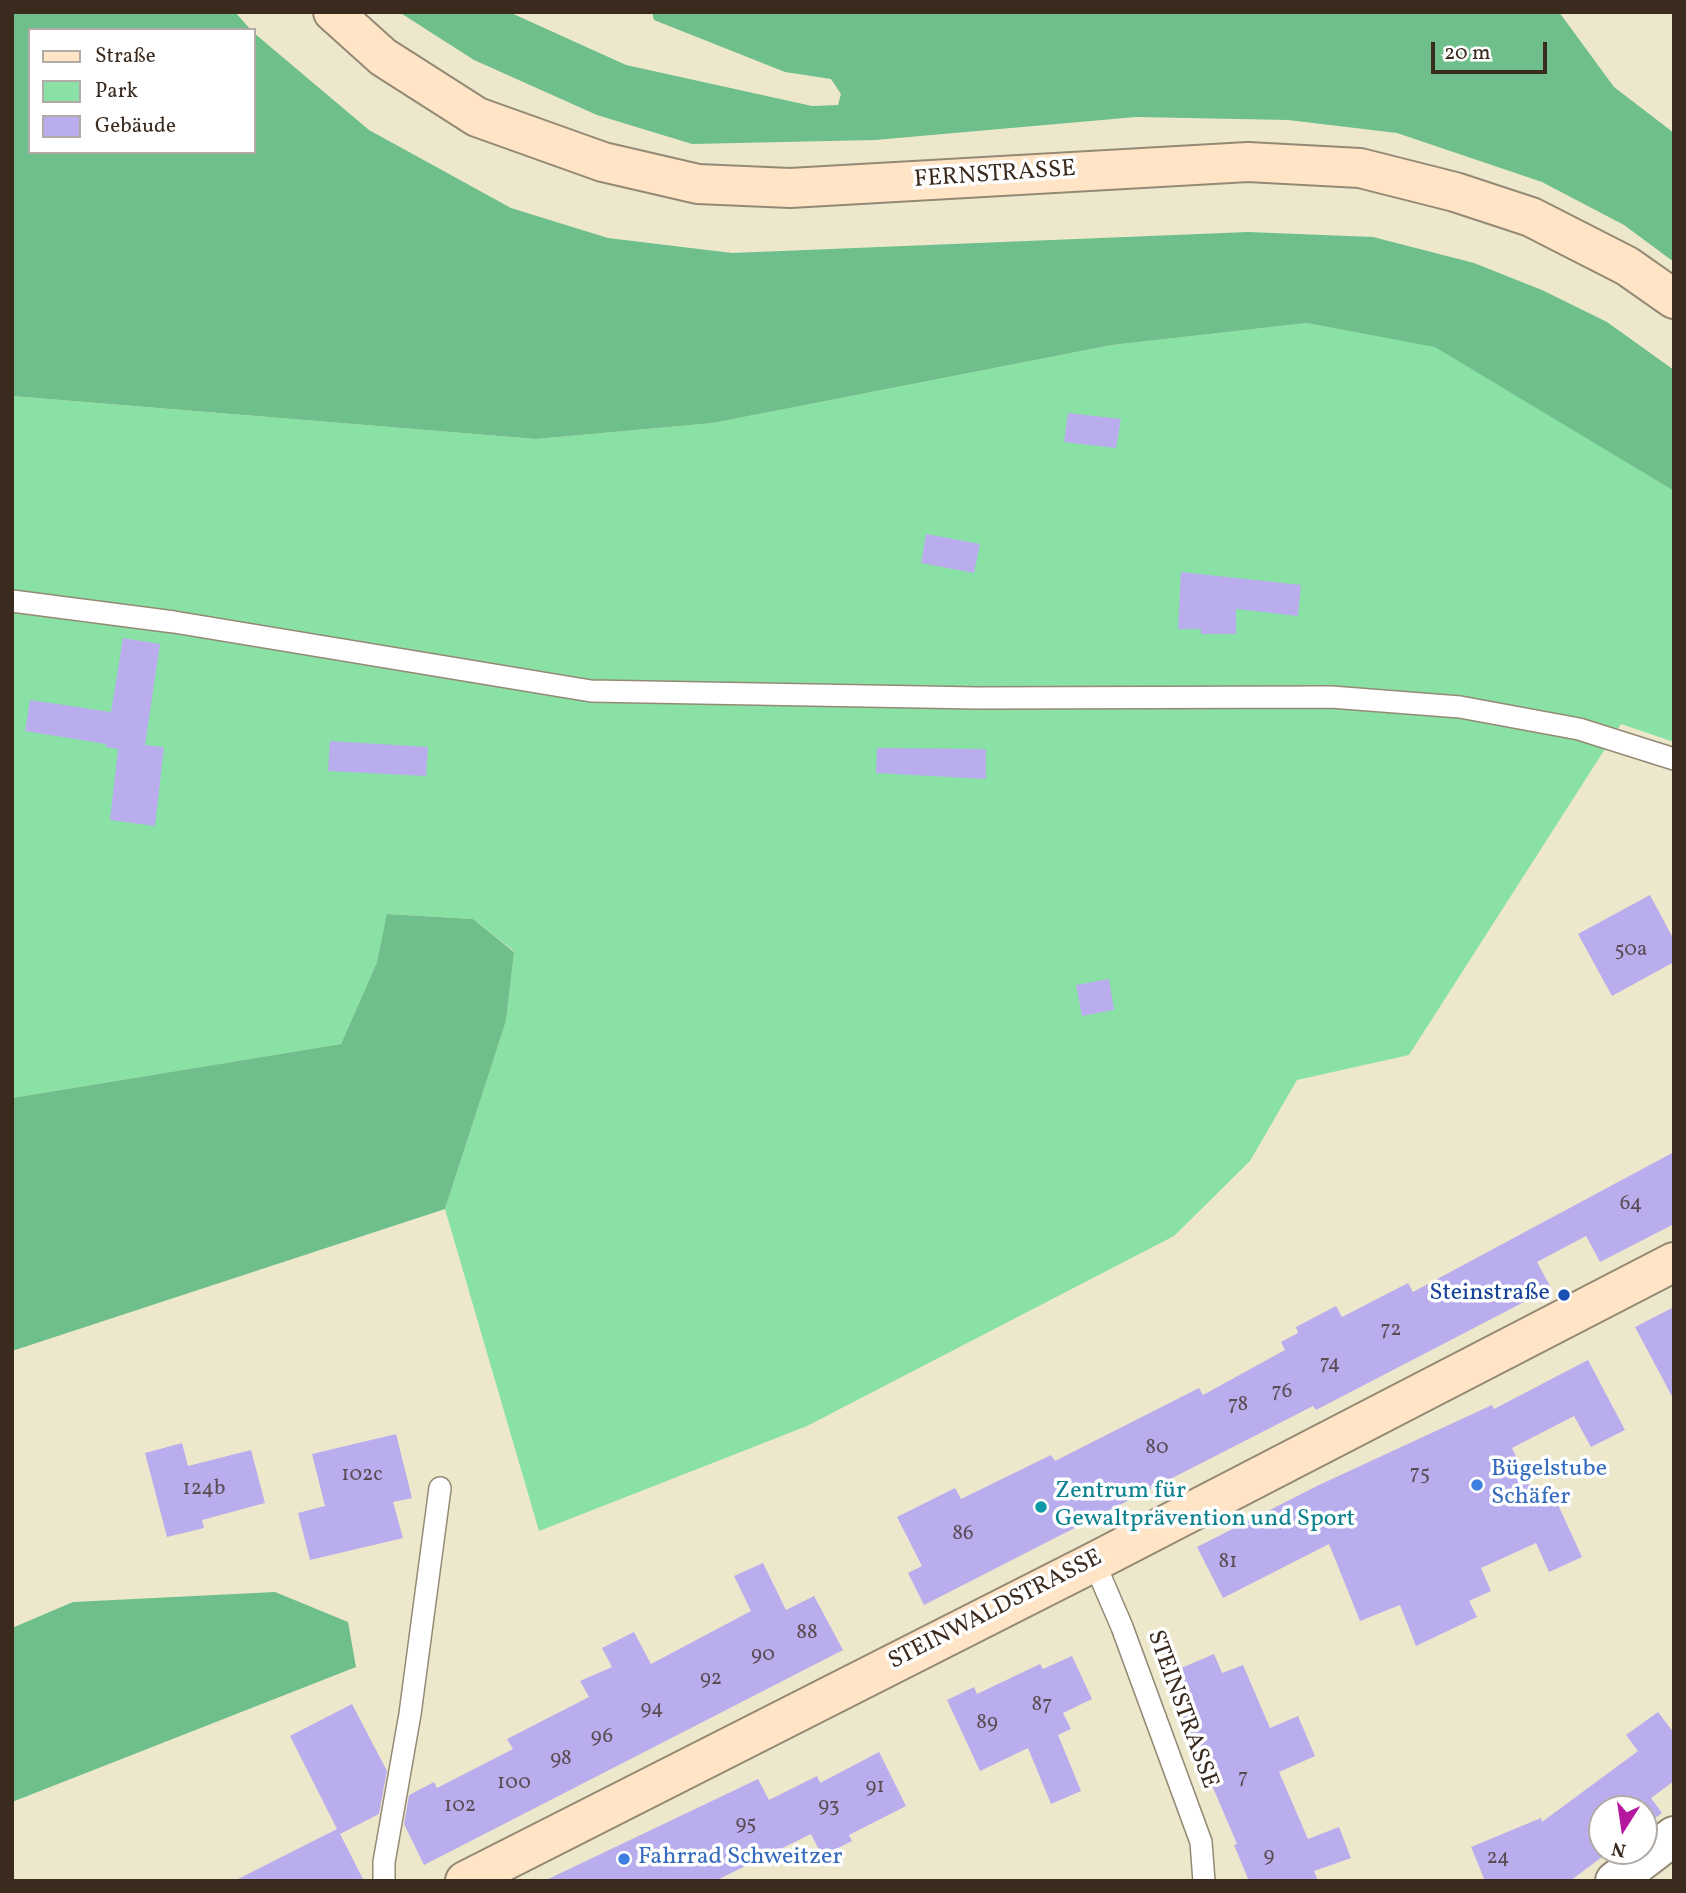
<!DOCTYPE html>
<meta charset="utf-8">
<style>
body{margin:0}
#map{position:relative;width:1686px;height:1893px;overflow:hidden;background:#ede8cc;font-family:Vollkorn,serif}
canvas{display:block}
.frame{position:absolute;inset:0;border:14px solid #3b2a1e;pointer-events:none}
.legend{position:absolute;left:28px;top:28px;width:228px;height:126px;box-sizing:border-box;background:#fff;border:2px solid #b1aaa5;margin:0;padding:9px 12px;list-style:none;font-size:21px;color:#3b2a1e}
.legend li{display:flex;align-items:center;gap:14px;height:35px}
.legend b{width:35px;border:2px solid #b1aaa5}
.north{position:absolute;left:1588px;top:1795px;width:70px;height:70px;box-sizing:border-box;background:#fff;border:2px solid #b1aaa5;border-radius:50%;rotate:192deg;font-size:19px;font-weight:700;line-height:28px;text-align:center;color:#3b2a1e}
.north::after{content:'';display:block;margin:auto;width:24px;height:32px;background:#b5179e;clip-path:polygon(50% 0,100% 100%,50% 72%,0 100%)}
.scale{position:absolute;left:1431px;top:42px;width:116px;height:32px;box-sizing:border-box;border:4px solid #3b2a1e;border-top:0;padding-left:9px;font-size:21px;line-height:24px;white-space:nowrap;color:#3b2a1e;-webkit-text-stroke:5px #fff;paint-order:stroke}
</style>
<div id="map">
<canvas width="1686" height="1893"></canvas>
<div class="frame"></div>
<ul class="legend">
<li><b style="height:9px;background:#ffe4c6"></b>Straße</li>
<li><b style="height:19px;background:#89e1a6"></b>Park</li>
<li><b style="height:19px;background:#baaded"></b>Gebäude</li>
</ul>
<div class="north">N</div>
<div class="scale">20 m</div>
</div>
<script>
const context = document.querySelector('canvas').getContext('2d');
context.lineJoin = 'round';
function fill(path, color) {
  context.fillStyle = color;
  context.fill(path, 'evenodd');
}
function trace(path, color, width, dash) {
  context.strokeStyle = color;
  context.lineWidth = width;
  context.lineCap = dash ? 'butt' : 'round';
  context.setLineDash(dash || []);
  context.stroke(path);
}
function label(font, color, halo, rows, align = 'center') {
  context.font = font + ' Vollkorn,serif';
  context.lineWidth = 7;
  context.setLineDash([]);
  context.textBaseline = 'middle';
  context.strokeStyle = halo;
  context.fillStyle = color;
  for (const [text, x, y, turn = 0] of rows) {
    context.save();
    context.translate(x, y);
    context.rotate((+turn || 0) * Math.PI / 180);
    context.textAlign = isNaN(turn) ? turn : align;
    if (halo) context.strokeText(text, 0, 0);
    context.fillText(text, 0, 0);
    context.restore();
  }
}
const green = new Path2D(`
 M1307,323l128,23 239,145v251l-53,-18 -212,331 -112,25 -47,81 -76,75 -367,190 -268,105 -94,-322 61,-188 8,-70 -41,-32 -85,-5 -11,48 -36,82 -329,54v-702l524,43 177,-16 399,-78z`);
const forest = new Path2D(`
 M12,12h223l16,18h-221v122h224v-119l115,97 142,78 97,30 124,15 516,-21 125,5 101,26 68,27 65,32 67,48v121l-239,-144 -128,-24 -195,22 -399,78 -177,16 -524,-43z
 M399,12h110l117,53 186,41 26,-1 3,-11 -10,-15 -46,-7 -131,-52 -2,-8h907l55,75 60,46v129l-50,-37 -82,-43 -145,-49 -109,-13 -152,-3 -261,23 -183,4 -95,-29 -123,-55z
 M387,914l86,5 41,33 -8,69 -61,188 -433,142v-253l329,-54 36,-82z
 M275,1592l73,30 8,45 -344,135v-174l61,-26z`);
const building = new Path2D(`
 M1068,413l53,6 -5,29 -52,-6z
 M926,534l54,10 -6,29 -53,-10z
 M1181,572l120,13 -3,31 -62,-7v25h-35v-5h-23z
 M123,638l37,6 -15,101 19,2 -9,79 -45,-6 8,-71 -12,-2v-3l-81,-13 5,-31 81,12z
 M330,741l98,6 -2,29 -98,-5z
 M877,748l109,1v30l-110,-6z
 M1650,895l24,45v22l-62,34 -34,-62z
 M1109,979l5,31 -32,6 -6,-31z
 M1674,1152v72l-74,38 -14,-26 -49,26 14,26 -235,122 -3,-4 -39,20 -350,179 -16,-32 14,-7 -25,-49 58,-29 6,11 90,-44 4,6 144,-73 4,7 82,-45 -4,-8 17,-9 -2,-6 40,-21 6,11 66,-34 5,9z
 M1674,1307v93l-39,-73z
 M1588,1360l37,70 -34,17 -17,-31 -62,32 26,55 16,-7 28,61 -33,15 -13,-29 -55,25 10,23 -22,10 8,16 -61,29 -16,-41 -40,16 -31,-77 -106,54 -26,-51 122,-62 173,-80 2,4z
 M396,1434l16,64 -19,4 10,36 -93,22 -12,-47 27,-7 -13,-52z
 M182,1443l6,23 63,-16 14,53 -63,17 2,8 -37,9 -22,-84z
 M763,1563l23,47 28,-14 29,54 -419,215 -20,-41 5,-29 25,-13 3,6 76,-39 -6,-10 82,-42 -9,-16 32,-14 -10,-19 32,-16 17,32 100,-53 -17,-35z
 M1214,1654l8,19 21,-8 27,63 28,-12 17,40 -36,16 29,67 31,-12 12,31 -37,13 4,10h-69l-15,-36 3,-1 -72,-169z
 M1072,1656l20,43 -29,14 8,16 -13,6 23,56 -30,13 -23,-56 -48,23 -33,-71 27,-13 3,7 63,-30 3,5z
 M352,1704l35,67 -8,43 -39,20 24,47h-130l103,-52 -47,-93z
 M1658,1712l16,21v48l-23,17 11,15 -18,13v-17h-42v42h8l-40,30h-85l-14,-34 70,-29 1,4 96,-71 -12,-16z
 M879,1752l27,54 -57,29 3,6 -30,15 -11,-22 -96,47h-171l214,-102 11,21 48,-24 3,7z`);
const lane = new Path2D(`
 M12,601l162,21 417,69 386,7 354,-1 129,10 119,22 95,30
 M1094,1562l28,65 79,215 3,39
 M384,1881v-19l26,-148 30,-226`);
const street = new Path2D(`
 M1615,1881l59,-45`);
const secondary = new Path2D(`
 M333,12l50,45 94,60 126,45 95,22 92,4 458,-26 112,6 95,24 76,25 96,49 47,33
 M465,1881l629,-319 580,-300`);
const markers = [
 [1564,1295,7,"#1a4fb4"],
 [1477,1485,7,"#3f7fe0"],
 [1041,1507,7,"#0f9aa8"],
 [624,1859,7,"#3f7fe0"]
];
const numberNames = [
 ["50a",1631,951],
 ["64",1631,1205],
 ["72",1391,1331],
 ["74",1330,1365],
 ["76",1282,1393],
 ["78",1238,1406],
 ["80",1157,1449],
 ["75",1420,1475],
 ["102c",362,1476],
 ["124b",204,1490],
 ["86",963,1535],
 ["81",1228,1563],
 ["88",807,1634],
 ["90",763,1656],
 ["92",711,1680],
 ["87",1042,1706],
 ["94",652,1710],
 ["89",987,1724],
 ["96",602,1738],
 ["98",561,1760],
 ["7",1243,1779],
 ["100",514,1784],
 ["91",875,1788],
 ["102",460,1807],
 ["93",829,1807],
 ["95",746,1825],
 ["9",1269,1857],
 ["24",1498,1859]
];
const streetNames = [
 ["FERNSTRASSE",995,176,-4],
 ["STEINWALDSTRASSE",996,1611,-27],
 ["STEINSTRASSE",1181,1710,70]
];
const transitNames = [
 ["Steinstraße",1550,1295]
];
const shopNames = [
 ["Bügelstube",1491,1471],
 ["Schäfer",1491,1499],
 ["Fahrrad Schweitzer",638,1859]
];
const cultureNames = [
 ["Zentrum für",1055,1493],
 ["Gewaltprävention und Sport",1055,1521]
];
fill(green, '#89e1a6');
fill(forest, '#6ebf8b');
fill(building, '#baaded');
trace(lane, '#948975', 24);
trace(street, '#948975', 42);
trace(secondary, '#948975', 42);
trace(lane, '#fff', 21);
trace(street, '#fff', 38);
trace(secondary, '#ffe4c6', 38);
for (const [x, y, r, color] of markers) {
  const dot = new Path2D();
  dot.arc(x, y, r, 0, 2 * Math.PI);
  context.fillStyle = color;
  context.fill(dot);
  trace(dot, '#fff', 2.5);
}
label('21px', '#5b4b52', null, numberNames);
label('24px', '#3b2a1e', '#fff', streetNames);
label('24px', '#164399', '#fff', transitNames, 'right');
label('24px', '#366cbe', '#fff', shopNames, 'left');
label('24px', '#0d838f', '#fff', cultureNames, 'left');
</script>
